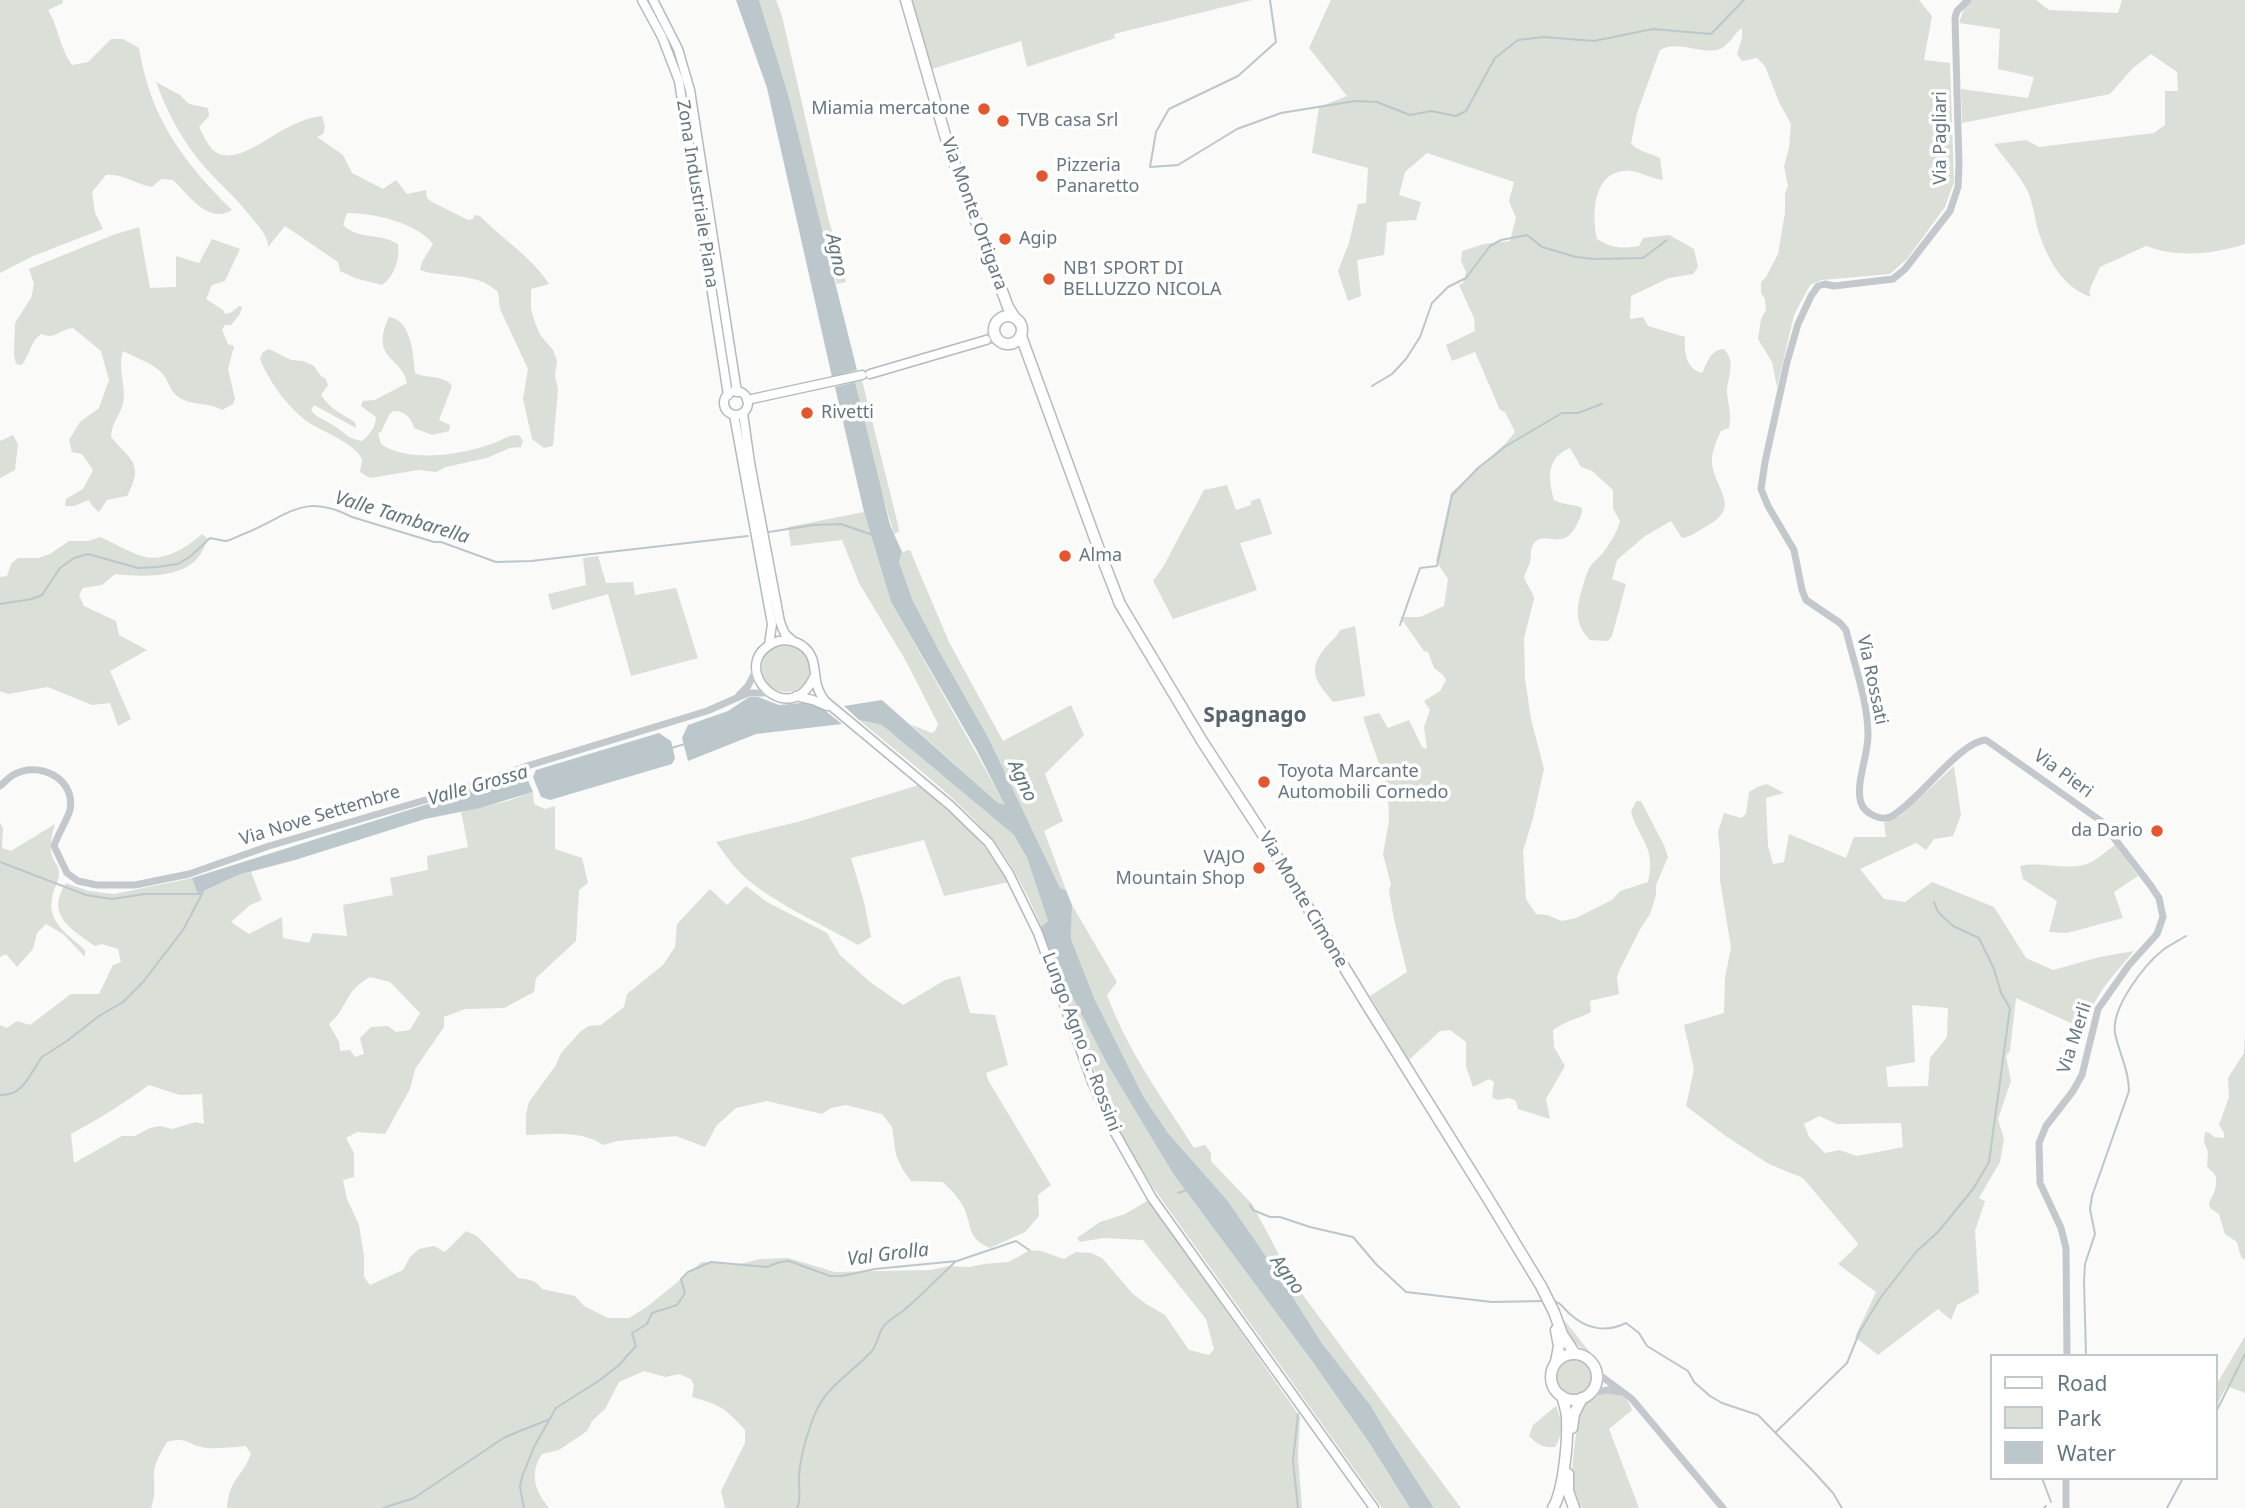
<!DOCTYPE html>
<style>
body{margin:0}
#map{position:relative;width:2245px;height:1508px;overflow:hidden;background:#fafaf8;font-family:"Noto Sans",sans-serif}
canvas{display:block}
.legend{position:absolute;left:1990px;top:1354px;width:228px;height:126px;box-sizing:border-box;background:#fff;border:2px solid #c1c8cd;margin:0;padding:9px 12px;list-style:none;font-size:21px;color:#657683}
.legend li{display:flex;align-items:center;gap:14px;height:35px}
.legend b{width:35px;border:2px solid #c1c8cd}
</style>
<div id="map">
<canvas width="2245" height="1508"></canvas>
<ul class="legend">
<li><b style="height:9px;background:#fff"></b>Road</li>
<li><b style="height:19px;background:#dadfd7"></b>Park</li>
<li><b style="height:19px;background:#bbc7cb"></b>Water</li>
</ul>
</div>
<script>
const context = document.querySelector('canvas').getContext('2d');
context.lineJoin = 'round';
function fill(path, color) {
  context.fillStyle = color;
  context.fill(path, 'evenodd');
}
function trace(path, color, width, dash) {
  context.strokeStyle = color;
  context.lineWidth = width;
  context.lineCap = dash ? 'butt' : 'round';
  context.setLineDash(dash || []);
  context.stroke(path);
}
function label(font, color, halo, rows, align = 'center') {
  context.font = font + ' "Noto Sans",sans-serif';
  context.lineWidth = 7;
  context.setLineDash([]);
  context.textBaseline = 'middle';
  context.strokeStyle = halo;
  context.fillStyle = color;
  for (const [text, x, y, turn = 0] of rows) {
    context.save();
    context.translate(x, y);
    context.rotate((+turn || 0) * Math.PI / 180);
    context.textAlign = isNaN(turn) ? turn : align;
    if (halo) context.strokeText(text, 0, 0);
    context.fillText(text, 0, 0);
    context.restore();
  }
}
const green = new Path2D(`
 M0,0h62l1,3 -15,7c11,18 12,39 24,55l16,-3 23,-23h12l16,9c11,69 44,114 93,162 -24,15 -44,-16 -59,-30l-12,-1 -9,8c-17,-3 -30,-14 -46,-12l-14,17 3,21 8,16 -70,27 -33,17z
 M759,0h17l6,16 46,201 18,65 -9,2 -20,-69 -29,-121z
 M905,0h347l-138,34 1,4 -88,29 -6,-26 -92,29z
 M1331,0h588l13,16 -8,44 26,3 4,119 -9,25 -38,52 -17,15 -68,6 -12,5 -16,30 -17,72 -5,-25 -14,-23 3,-20 5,-9 -1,-11 -4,-6v-11l5,-5 12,-23 7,-41v-19l3,-8 -4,-20 5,-18 2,-24 -12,-22 -14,-36 -8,-8 -15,3 -5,-7 5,-16v-10c-9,6 -13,19 -25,22 -19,3 -40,-10 -57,0l-23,63 -6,31c9,8 19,9 29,14l3,22c-12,-1 -21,-8 -32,-9 -37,-3 -40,40 -34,68 14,9 25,10 42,7l4,-8 26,-3 25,14 4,18 -5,7 -24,4 -38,18 -1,23 13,-2 5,9 37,11c-1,15 1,32 17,36 6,-11 8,-23 22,-24 13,14 3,28 3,44 1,12 5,22 2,35l-8,3c-4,8 -8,18 -9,27 -2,28 33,48 -5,68 -9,5 -15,10 -25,12l-11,-17 -26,15 -28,24 -5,19 14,5 -14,52 -4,5 -18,-1c-16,-17 -14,-33 -7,-54 2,-7 4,-15 8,-21 3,-4 8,-7 11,-11 7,-9 16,-23 18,-33l-7,-12v-19l-21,-19 -11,-4 -11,-19c-24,10 -22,30 -16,52 10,6 18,3 28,8 0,7 -2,10 -5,16 -14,29 -30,6 -42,18 -6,6 -3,14 -5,21 -2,5 -5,10 -6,15 3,8 9,13 10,21l-10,39 1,41 6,40 13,50 -11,49 -10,33 3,48 10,15 11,1 15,6 14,-3 36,-18 8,-9 28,-9c8,-35 -8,-41 -17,-70l5,-11h5l23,44 4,12 -12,28v10l-6,19 -11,17 -19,38 -3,8 2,17 -29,7 1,11c-13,7 -26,9 -38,18l1,17 11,19 -19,33 4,20 -32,-10 -2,-8 -7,-3 -12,2 -5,-3 2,-15 -5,-3 -16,8 -7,-20v-25l-16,-12 -10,1 -31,29 -39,-64 37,-24 -13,-53 -5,-28 2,-7 -8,-30 6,-33 -1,-31 -25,-73 16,-4 9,15 21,-8 13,27 5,2 -3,-22 6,-17 -6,-9 16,-10 6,-11 -3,-5 -9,-7 -6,-16 -4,-1 -24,-34h20l24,-11 4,-27 -12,-18 15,-68 55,-50 9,-11 -10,-20 -5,-2 -25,-58 -23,9 -6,-16 29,-14 -1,-13 -15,-33 4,-2 3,-11 -5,-11 1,-10 22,-7 26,-3 6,-23 -7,-17 5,-19 -87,-29 -22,19 -6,23 22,7 -5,18 -29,2 -3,33 -27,5 4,36 -13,5 -10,-30 11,-28 9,-39 8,-1 2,-35 -56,-15 7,-46 28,-11 -38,-48z
 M1970,0h66l13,10 69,3 4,-13h123v244c-31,10 -68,14 -99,2l-46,21 -11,24 2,6c-27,-9 -42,-35 -51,-61 -5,-14 -6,-28 -11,-42 -8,-18 -24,-34 -35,-50l32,-4 13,7 115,-14 11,-8v-34h13l-1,-19 -26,-18 -18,14 -23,26 -148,29 -1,-34 67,9 6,-21 -36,-8 2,-40 -41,-6 6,-17z
 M156,82l24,13 9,9 19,4 1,8 -10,11c4,7 8,17 14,23 18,17 52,-10 68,-19 13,-7 28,-14 41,-15l3,11 -2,7 -6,3 26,18 9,18 31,16 13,-9 11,14 19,-4 1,8 5,4 36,18 5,-1 2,-4 5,1c22,23 52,41 69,68l-18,5v20l4,14 6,13 12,14 4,11 -2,15 3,13 -5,57 -9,2 -12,-9 -9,-40 5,-30 -28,-60 -2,-17c-22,-21 -52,-13 -78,-22l2,-8 11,-18c-17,-22 -60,-31 -86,-31l-4,12c18,16 35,7 55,19 2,14 -3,32 -16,41l-27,-7 -15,-7 -2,-9 -53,-36 -17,21c1,-12 -15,-27 -22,-36 -10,-13 -23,-24 -34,-36 -26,-27 -43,-58 -56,-93z
 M139,227l11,61 26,-1v-31l23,7 13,-24 28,10 -15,32 -13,4 -6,14 17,11 2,4 7,-2 7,-6 3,1 -2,7 -9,11h-6l-3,5 6,14 6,2 -6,23 7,30 -2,5 -11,6c-13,-8 -29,-4 -42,-12 -10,-5 -11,-18 -19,-26 -9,-9 -27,-15 -38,-21 -6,18 4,36 0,53 -3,11 -12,20 -12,33 19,23 34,26 16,59l-20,4 -8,12 -7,-6 -3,-6 -15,6h-9l1,-7 17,-10 10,-19 -11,-16 -10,-2 -3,-12 11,-18 19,-14 10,-28 -8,-29 -28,-23c-16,2 -16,12 -32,6 -10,6 -12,22 -19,31l-6,-1 -2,-9 1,-32 16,-25 3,-14 -5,-15 84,-34z
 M389,317c23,3 24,38 26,56 11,6 29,1 37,13l-13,34 11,5 -1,6 -17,4 -18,-7c-3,-11 -9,-17 -21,-17l-4,4 -8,17 -3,1 3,11c28,20 84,10 113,-1 9,-3 17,-10 26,-7l3,5 -2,6 -11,1 -23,10 -41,9 -10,5 -18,-2 -48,8 -10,-6 2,-12c-5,-17 -43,-29 -57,-40 -19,-16 -32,-33 -43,-56l-2,-6 3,-6 6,-3 22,11 12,1 11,5 7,10 5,3 2,6 -7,10c8,13 22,20 34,27l1,6 -42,-23 -3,5c6,9 16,10 25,17 9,6 14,13 26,14 7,-6 14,-14 14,-24l-15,-11 2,-5 12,-1 32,-17c-5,-28 -38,-22 -18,-66z
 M862,380l36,145 1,7 -5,2 -18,-61 -21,-91z
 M13,435l5,9 -3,26 -15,8v-37z
 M1227,485l9,25 15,-5v-4l9,-3 12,36 -32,9 17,47 -84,29 -20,-38 10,-14 41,-77z
 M864,512l27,90 115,204 -8,-3 -88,-79 22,9 4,-3 2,-6 -32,-63 -47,-78 -17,-43 -51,6 -3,-19z
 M202,534l6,5c-2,5 -5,11 -8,16 -16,24 -59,22 -85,19l-13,11 -19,3 -4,7 5,11 32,15 3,14 28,15 -37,21 21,48 -13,7 -8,-23 -18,2 -44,-18 -40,7 -8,-3v-114l7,-1 4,-12 7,-6h20l12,-4 19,-13h19l12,-4c14,6 27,14 41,19 22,7 45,-8 61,-22z
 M910,550l39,92 54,99 68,-36 13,30 -39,39 18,47 -19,10 22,59 -6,-2 -72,-151 -49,-84 -26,-52 -14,-39 3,-10z
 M598,556l8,27 27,-1 2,13 41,-7 22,70 -67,18 -23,-82 -56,16 -4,-16 38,-9 -3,-27z
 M1355,626l10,70 -32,6c-14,-18 -26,-28 -11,-50 6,-9 13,-12 18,-22z
 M762 668a24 24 0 1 1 48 0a24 24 0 1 1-48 0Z
 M859,720l23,5 132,110 13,23 21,63 -7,6c-10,-26 -24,-53 -40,-76 -36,-49 -95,-91 -142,-131z
 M1954,766l7,49 -8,21 -19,3 -8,11 -10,-7 -56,26 24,30 21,3 27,-20 62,25 32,51 27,12 47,-13 34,-6c-19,23 -45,48 -48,79l-70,-32 -6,53 -4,5 5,25 -13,38 6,20 -4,23 -21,36 6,3 -10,30 4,62 -22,12 -6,15 -13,-11 -60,46 -23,-18 21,-45 -38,-28 20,-19 -2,-4 -53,-63 -34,-14 -42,-27 -41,-31 8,-37 -10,-44 40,-12 1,-35 6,-30 -11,-68v-29l-2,-19 6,-19 17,5 5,-4 3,-22 8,-5 10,-3 17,9 -18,5 2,48 5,18 11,-2 5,-28 57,24 8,-21h32l-2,-14 17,-8zM1912,1005l36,3 -1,29 -17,21 -2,28 -40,1 -2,-20 29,-5zM1819,1116l18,8 64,-1 2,24 -46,9 -18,-6 -14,3 -16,-16 -5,-13z
 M919,785c33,30 69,57 90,97l-65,14 -20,-56 -73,18 13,44 7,35 -13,8c-36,-21 -77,-38 -110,-65 -12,-10 -22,-24 -32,-38l85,-21z
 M533,792l1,12 11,5 10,-3v43l27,9 6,25 -9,7 -3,51 -40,37 -2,14 -30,16 -39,1 -21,8v10l-29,42 -5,20 -25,45 -28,-2 -11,6 8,15v24l-11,3 4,19 12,26 5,31v21l6,8 33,-15 7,-13 9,-8 15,-3 11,6 21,-21 11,5 41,42c10,1 18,2 24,11l33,7 9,10 24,12h21l19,-12 54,-44h4l30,3 25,-6 27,-1 47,14 95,-2 19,-4 20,1 15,-3 25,-2 21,-12 11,1 23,8 12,-7 15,1 11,5 30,35 14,11 19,11 24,35 20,5 5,-6 -8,-30 -63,-79 -40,-2 -23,4 -3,-4 23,-16 25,-8 24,-14 151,217 -2,39 4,52h-577l-4,-17 24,-48v-13c-20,-22 -24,-25 -53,-33l2,-12 -3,-6 -12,-5 -14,3 -21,-6 -25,11 -14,27 -13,12 -5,10 -28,19 -17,4c-13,20 -7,37 7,54h-322c2,-29 14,-29 24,-54l-5,-8c-13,1 -27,3 -40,2 -18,-2 -18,-12 -39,-6 -5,9 -13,21 -13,32 0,14 2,20 -3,34h-151v-483l7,3 10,-7 13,4 41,-31h28l14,-29 8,-3 -3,-13 -16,-5 -7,2c-24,-17 -50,-31 -29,-63l23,8 25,3 78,-16 7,16 39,-19 13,-3 11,28 -12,5 -19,17 18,12 33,-17 1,21 26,5 4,-10 34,3 -4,-31 50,-10 -3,-17 38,-8 -1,-14 41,-9 -7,-35 47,-11zM370,977l20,5 30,31 -10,17 -14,2 -8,-6 -17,1 -11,11 4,16 -9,3 -5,-7 -10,1 -1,-9 -10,-18c20,-17 14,-32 41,-47zM149,1085l31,10 22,-1 2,30 -8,-2 -24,7 -12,-3 -10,2 -15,8h-13l-48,27 -3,-29c28,-15 53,-31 78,-49z
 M0,823l3,5 -1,20 9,3 44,-27c-3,10 -6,21 -3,32 2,6 6,9 7,15 1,9 -6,18 -7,27 -5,25 17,37 33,52v7l-22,-23 -17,-10 -9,9 -4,16 -16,18 -11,-13 -6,3z
 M2115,845l23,31 -24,16 9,26 -56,15 -18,-1 8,-31 -34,-22 -3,-13c21,-5 45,5 67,-2 9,-3 19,-13 28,-19z
 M746,886l21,16 60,31 13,22 30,27 33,23 42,-25 15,-4 10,37 25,2 13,50 -22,8 2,7 63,105 -13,10 1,21 -14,16 -35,16c-24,-11 -17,-20 -26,-40 -5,-10 -13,-18 -21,-26l-32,-1 -8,-11 -7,-15 -4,-28 -10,-13 -36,-9 -15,3 -9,6 -55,-13 -31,7 -20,18 -11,21 -29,-11 -59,5 -14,4c-21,-15 -51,-11 -77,-10v-20l3,-13 27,-37 5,-12 20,-22 8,-5 12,-1 23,-18 3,-13 36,-29 12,-18 2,-23 33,-35 17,16z
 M1072,905l45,77 -10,13c20,55 56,104 87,153l11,-3 6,8v8l41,43 42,79 167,225h-27l-42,-66 -21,-36 -50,-64 -94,-142 -59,-67 -25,-37 -48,-96 -24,-61z
 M1054,961l120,214 138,186 58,83 40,64h-28l-230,-322 -19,-31 -21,-38z
 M2245,1032v228l-4,-3 -4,-15 -12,-8 -6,-20 -9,-6 -1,-5c4,-7 10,-20 6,-28 -1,-3 -5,-5 -8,-8l1,-15 -4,-10 1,-10 5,1 4,4 10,1v-5l-5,-8 10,-28 -1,-19 16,-25z
 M1564,1320l29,36 -22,-15z
 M2245,1336v57l-18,-7 -12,22v-21z
 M1556 1376a18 18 0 1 1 36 0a18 18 0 1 1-36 0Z
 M1604,1392c15,1 24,4 28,18l-23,19 30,79h-58c-4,-6 -8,-13 -9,-21 -1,-15 4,-73 13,-84 5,-6 12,-8 19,-11z
 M1556,1406c6,14 8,28 -1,41 -12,1 -18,-3 -26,-11l4,-11z`);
const water = new Path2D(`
 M736,0h23l29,94 69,276 -25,7 -65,-289z
 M855,382l35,143 12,27 -3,10 14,39 27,52 48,84 72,151 6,2 6,15 -1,34 24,61 48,96 25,37 59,67 51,74 43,68 50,64 21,36 42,66h-24l-40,-64 -58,-83 -138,-186 -66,-110 -54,-104 -13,-34 7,-6 -21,-63 -13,-23 -132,-110 -23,-5 -15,-14 38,-6 116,103 7,2 -29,-56 -85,-147 -27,-90 -29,-125z
 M749,697h9l21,8 32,-3 11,6 20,16 -86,10 -68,27 -6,-23 6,-13 40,-14z
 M659,733l12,8 4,17 -3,6 -122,36 -9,-3 -8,-20 3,-7z
 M520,775l7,3 6,14 -53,16 -55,11 -130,41 -57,15 -40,19 -6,-16z`);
const stream = new Path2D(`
 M1270,0l6,42 -38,34 -69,33 -13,23 -6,35 28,-2 59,-36 44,-16 74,-12 22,1 33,13 21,-4 25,5 10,-5 29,-53 23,-18 25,-3 51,4 59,-12 58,5 33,-34
 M1372,386l20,-12 14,-15 14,-22 12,-34 16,-16 18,-9 24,-32 11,-6 26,-5 15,12 34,10 19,2 48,-1 24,-18
 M769,532l44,-7 28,-1 32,11
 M0,604l32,-5 10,-4 18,-27 14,-10 14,-4 50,14 19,-1 21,-3 13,-8 19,-18c5,1 12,3 16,3 6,-1 14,-6 20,-8 44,-18 57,-41 106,-16l82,25h7l55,20 35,-1 217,-25
 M1400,625l20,-57 17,-2 15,-71 26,-27 28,-22 56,-33h16l24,-9
 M671,748l14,-4
 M0,862l86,33 26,4 32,-5h58
 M0,1095c24,1 30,-22 42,-38l25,-16 32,-25 24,-14 20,-20 40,-52 20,-38
 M1178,1193l9,-3
 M1250,1205l3,5 17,7h10l30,10 43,10 23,27 30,28 86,10 51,-1
 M1552,1301c9,1 11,7 18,13 16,15 36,19 56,9l13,10 8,13 41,25 6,11 16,14 12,7 36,12 54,55 21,23 9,15
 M2086,1356l-2,-75 1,-17 10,-30 -5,-25 2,-13 37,-105c0,-21 -10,-38 -14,-58 -4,-25 29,-68 48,-83 7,-5 15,-9 23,-14
 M2215,1414l30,-60
 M1776,1432l71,-69 13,-32 21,-34 35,-45 22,-20 35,-43 16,-27 21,-154 -9,-15 -7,-24 -15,-31 -26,-12 -15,-14 -4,-10
 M2042,1478l9,24
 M383,1508l31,-10 91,-61 45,-18
 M524,1508l-4,-21 2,-10 12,-30 22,-39 44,-28 19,-15 17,-19 -4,-13 15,-9 5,-11 25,-8 8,-12 -4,-14 7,-7 23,-10 56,5 13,-5 9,-1 41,15h12l33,-7 82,-8 59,-20 13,9
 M797,1508c5,-11 1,-21 2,-32 1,-17 6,-35 12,-52 13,-39 36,-46 61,-73 6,-8 6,-17 11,-24 6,-8 14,-11 21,-17 18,-15 34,-32 51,-48
 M1298,1508l-5,-47 5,-47
 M2044,1508l2,-2
 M2167,1508l16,-30`);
const tertiary = new Path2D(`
 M1968,0l-11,11 -2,7 4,147 -1,22 -8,24 -45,58 -12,10 -59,7 -9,-2 -7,2 -7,10 -13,28 -11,38 -22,100 -4,27 7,17 26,44 8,40 4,10 34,23 6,7c8,34 22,71 22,105 0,22 -13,49 -7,68 4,11 21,19 31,13 27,-15 68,-75 94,-76l115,81 50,65 8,12 4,19 -6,17 -28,31 -31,44 -16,66 -9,16 -27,35 -7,17 1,40 21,45 5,20 1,108
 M986,340l8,-10
 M986,340l12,1
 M739,695l9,-9 8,-16
 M0,786c4,-3 8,-8 13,-11 25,-15 63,3 57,35 -2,8 -13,26 -16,36l13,27 11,8 19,4h38l54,-11 80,-28 197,-58 61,-22 180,-55 41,-18h21
 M1597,1373l35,26 91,109
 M1590,1393l18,-3 13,2
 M2066,1508v-30`);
const secondary = new Path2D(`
 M642,0l20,37 17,44 49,314
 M653,0l25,49 12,41 47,302
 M870,374l116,-34
 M724 403a12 12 0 1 1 24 0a12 12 0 1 1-24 0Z
 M747,400l115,-25
 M743,413l7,50 30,159 5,12 8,7
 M734,415l38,209 -3,21
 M814,677c-25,55 -88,-10 -41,-34 10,-5 22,-3 31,4 17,14 5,35 21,54l126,105 38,37 20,31 29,59 54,149 22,49 38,67 222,310
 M796,696l17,4 14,6`);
const primary = new Path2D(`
 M906,0l43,149 59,158 7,11
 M994 330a14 14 0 1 1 28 0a14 14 0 1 1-28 0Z
 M1021,336l80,219 19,49 82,137 69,106 95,156 121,194 54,89 13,26 8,22 13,20
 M1556,1330l3,16 -3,16
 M1551 1377a23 23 0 1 1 46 0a23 23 0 1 1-46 0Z
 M1572,1428l2,-14 8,-16
 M1568,1474v17l6,17
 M1553,1508c11,-18 15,-68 14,-89 0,-8 -3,-15 -5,-23`);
const markers = [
 [984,109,7,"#e4572e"],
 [1003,121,7,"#e4572e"],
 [1042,176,7,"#e4572e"],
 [1005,239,7,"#e4572e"],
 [1049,279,7,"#e4572e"],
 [807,413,7,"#e4572e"],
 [1065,556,7,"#e4572e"],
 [1264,782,7,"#e4572e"],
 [2157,831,7,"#e4572e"],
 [1259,868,7,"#e4572e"]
];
const poiNames = [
 ["Miamia mercatone",970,109,"right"],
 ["TVB casa Srl",1017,121],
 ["Pizzeria",1056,166],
 ["Panaretto",1056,187],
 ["Agip",1019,239],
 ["NB1 SPORT DI",1063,269],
 ["BELLUZZO NICOLA",1063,290],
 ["Rivetti",821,413],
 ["Alma",1079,556],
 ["Toyota Marcante",1278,772],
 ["Automobili Cornedo",1278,793],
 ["da Dario",2143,831,"right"],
 ["VAJO",1245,858,"right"],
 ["Mountain Shop",1245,879,"right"]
];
const streetNames = [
 ["Via Pagliari",1941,138,-90],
 ["Zona Industriale Piana",697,194,81],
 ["Via Monte Ortigara",974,214,70],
 ["Via Rossati",1872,680,78],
 ["Via Pieri",2063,774,36],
 ["Via Nove Settembre",320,816,-17],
 ["Via Monte Cimone",1303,900,59],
 ["Via Merli",2075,1038,-72],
 ["Lungo Agno G. Rossini",1081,1042,69]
];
const waterNames = [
 ["Agno",836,255,78],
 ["Valle Tambarella",402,518,17],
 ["Agno",1022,781,65],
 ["Valle Grossa",478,786,-16],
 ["Val Grolla",888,1255,-7],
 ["Agno",1287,1275,54]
];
const quarterNames = [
 ["Spagnago",1255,716]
];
fill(green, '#dadfd7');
fill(water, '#bbc7cb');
trace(stream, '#bbc7cb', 2);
trace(secondary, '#b3babf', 11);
trace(primary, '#b5babe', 13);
trace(tertiary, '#c3c8cc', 7);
trace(secondary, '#fff', 8);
trace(primary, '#fff', 10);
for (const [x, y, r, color] of markers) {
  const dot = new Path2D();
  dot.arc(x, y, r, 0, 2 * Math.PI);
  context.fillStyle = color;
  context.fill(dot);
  trace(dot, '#fff', 2.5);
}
label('18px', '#657683', '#fff', poiNames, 'left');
label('18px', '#657683', '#fff', streetNames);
label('italic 19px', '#60757c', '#fff', waterNames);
label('bold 21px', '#57646e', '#fff', quarterNames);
</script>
